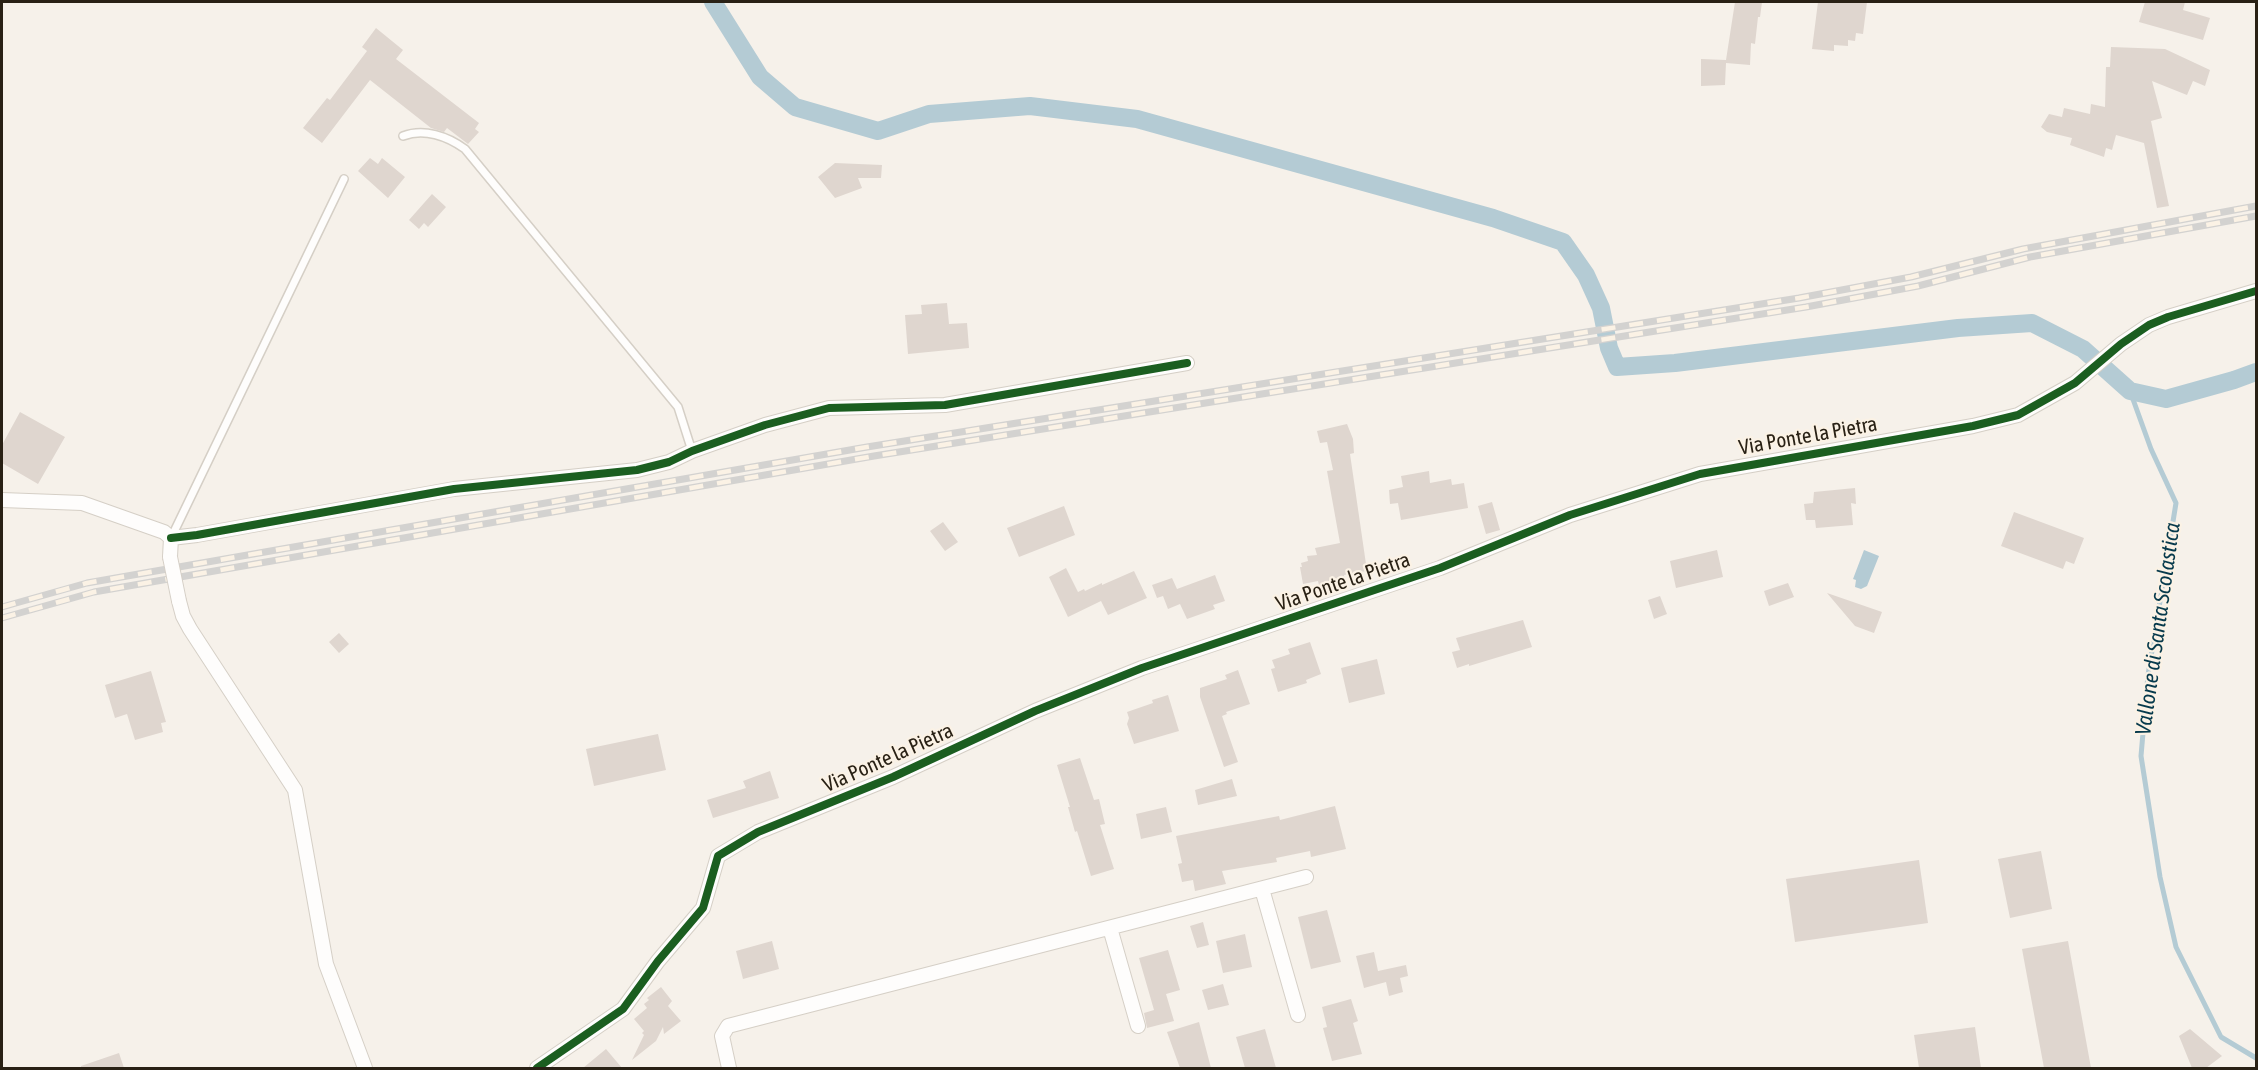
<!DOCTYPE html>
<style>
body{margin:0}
#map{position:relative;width:2258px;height:1070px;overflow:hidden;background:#f6f1ea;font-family:"Asap Condensed",sans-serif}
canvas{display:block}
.frame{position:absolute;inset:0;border:3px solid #292115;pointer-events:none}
</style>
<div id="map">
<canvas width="2258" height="1070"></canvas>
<div class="frame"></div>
</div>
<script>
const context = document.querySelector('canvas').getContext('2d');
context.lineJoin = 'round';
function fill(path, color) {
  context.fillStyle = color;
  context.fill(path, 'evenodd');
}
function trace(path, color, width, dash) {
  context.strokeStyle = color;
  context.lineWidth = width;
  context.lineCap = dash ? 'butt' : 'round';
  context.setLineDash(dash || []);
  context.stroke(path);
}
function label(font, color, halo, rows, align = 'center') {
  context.font = font + ' "Asap Condensed",sans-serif';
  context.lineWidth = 4.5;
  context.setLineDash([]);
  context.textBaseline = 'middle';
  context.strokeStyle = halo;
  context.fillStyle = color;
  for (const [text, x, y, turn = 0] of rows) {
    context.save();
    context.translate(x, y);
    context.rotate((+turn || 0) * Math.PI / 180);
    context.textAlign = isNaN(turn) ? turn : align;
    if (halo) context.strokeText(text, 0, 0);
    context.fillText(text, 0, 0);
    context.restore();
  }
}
const water = new Path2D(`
 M1864,550l15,6 -12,30 -6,3 -6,-2 1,-7 -3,-1z`);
const stream = new Path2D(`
 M2130,391l21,58 25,54 -28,172 -7,81 19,121 16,70 45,90 35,21`);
const canal = new Path2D(`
 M713,2l47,75 35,30 83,24 51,-17 101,-8 107,13 356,99 70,24 23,33 15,33 8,40 8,19 58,-4 283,-35 74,-5 51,26 47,42 36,8 68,-19 22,-8`);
const building = new Path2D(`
 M1735,2h27l-2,15h-2l-3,27 -4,-1 -1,22 -24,-2 -1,22 -24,1v-27l25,1z
 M1818,2h49l-4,32 -7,-1 -1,8 -7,-1v6l-14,-1v6l-22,-2z
 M2145,2h40l-2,8 27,8 -7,22 -64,-18z
 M376,28l27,22 -7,9 83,64 -4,6 4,3 -11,12 -21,-16 -3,4 -13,-4 -61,-48 -48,63 -19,-15 24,-30 3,2 37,-49 -5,-4z
 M2111,47l54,2 45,21 -5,16 -12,-5 -6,14 -35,-14 10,37 -11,3 18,85 -12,2 -13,-65 -28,-8 -4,15 -6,-2 -2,9 -34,-12 2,-7 -25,-6 -6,-5 8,-13 13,3 2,-9 26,6 1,-10 14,3 1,-40h4z
 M370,158l8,6 4,-6 23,19 -17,21 -30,-27z
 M835,163l47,2 -1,13h-23l4,10 -27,10 -17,-21z
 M432,194l14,13 -18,20 -4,-4 -5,6 -10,-9z
 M947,303l2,21 18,-1 2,25 -61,6 -3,-39 17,-1 -1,-9z
 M20,412l45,25 -27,47 -36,-21v-18z
 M1347,424l6,15 1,14 -4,1 17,117 -23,4 2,10 -26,5 -2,-9 -15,3 -3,-17h2l-1,-4 7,-2 -1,-5 10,-1 -2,-7 25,-5 -13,-72 6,-1 -6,-28 -7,1 -3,-12z
 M1429,471l1,12 21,-4 1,6 12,-2 4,25 -67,12 -3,-17 -8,1 -1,-14 14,-3 -2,-11z
 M1855,488l1,16 -5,-1 2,22 -37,3 -1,-8h-9l-2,-16 9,-1 1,-11z
 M1492,502l8,28 -14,4 -8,-28z
 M1064,506l11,29 -56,22 -12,-29z
 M2014,512l70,26 -10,26 -8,-3 -3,8 -62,-23z
 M943,522l15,20 -13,9 -15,-20z
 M1717,550l6,27 -47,11 -6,-27z
 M1066,568l12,24 6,-3 1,2 17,-8v2l32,-14 13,27 -39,17 -7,-14 -33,16 -19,-40z
 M1215,575l10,26 -12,4 2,4 -28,10 -7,-15 -12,5 -5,-13 -6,2 -5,-13 20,-7 5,11z
 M1788,583l6,14 -25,9 -5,-15z
 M1827,593l55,19 -8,21 -19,-7z
 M1660,596l7,18 -13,5 -6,-19z
 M1523,620l9,27 -63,19v-2l-12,4 -5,-16 8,-2 -4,-12z
 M339,633l10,11 -10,9 -10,-11z
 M1310,642l11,32 -15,6 1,3 -29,9 -7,-23 4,-1 -3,-8 18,-6 -2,-5z
 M1377,659l8,35 -36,9 -8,-35z
 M1238,670l12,34 -24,8 1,2 -5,2 16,46 -14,5 -24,-70v-9l27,-9 -2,-4z
 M151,671l15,51 -5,1 2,9 -28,8 -8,-26 -12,4 -10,-33z
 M1168,695l11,36 -45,13 -7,-20 2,-6 -2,-6 26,-9 -1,-3z
 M658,734l8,36 -72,16 -8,-37z
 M1080,758l14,42 5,-1 6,25 -5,1 14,44 -23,7 -14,-45 -2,1 -7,-25h2l-13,-42z
 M770,771l9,27 -66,20 -6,-18 39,-12 -3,-7z
 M1232,779l5,17 -39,9 -3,-15z
 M1335,806l11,43 -35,8 -1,-6 -34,7 1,4 -55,9 4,13 -31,7 -2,-11 -11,2 -4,-18 4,-1 -6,-27 103,-20 1,4z
 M1166,807l6,25 -31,7 -5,-25z
 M2041,851l11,58 -42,9 -12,-59z
 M1919,860l9,63 -133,19 -9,-63z
 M1327,910l14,52 -30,7 -13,-52z
 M1203,922l6,23 -12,3 -7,-22z
 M1245,934l7,33 -29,6 -7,-32z
 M772,941l7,28 -36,10 -7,-28z
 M2068,941l23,127h-47l-22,-119z
 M1168,950l12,40 -14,4 8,27 -27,7 -3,-15 10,-3 -15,-52z
 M1374,952l4,19 28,-6 2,11 -8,2 3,14 -14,4 -3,-14 -22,6 -8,-32z
 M1223,984l6,21 -21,5 -6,-20z
 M661,987l11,14 -4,5 13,15 -17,13 -1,-7 -7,14 -24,19 12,-25 -2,-2 2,-2 -10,-12 13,-11 -3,-4 5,-4 -2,-2z
 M1351,999l7,22 -5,2 9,31 -30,7 -9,-33 4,-1 -5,-20z
 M1199,1022l12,46h-31l-13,-36z
 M1975,1027l6,41h-62l-5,-33z
 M1265,1029l11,39h-31l-9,-31z
 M2190,1029l32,27 -16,12h-14l-13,-32z
 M606,1049l16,19h-39z
 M119,1053l5,15h-43v-2z`);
const service = new Path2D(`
 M403,136c21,-8 44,0 62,13l213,258 14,44
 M171,538l173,-359`);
const minor = new Path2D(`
 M2,500l80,3 82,29 7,6 -1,19
 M171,538l26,-3 257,-46 183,-19 32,-8 23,-11 73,-26 64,-17 116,-3 242,-42
 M179,601l4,15 7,13 105,161 31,174 39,104
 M1262,889l36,126
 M1110,928l28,98
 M537,1068l86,-59 35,-48 45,-53 15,-52 40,-24 135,-55 142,-66 107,-43 298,-100 130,-53 130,-41 273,-48 45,-11 57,-32 46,-39 28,-19 19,-8 88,-26
 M729,1068l-7,-32 6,-10 578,-149`);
const rail = new Path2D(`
 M2,607l85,-24 780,-136 932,-149 112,-21 112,-28 233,-43
 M2,618l92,-26 780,-136 932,-149 112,-21 112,-29 226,-41`);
const minorBridge = new Path2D(`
 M170,557l9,44`);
const cycleway = new Path2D(`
 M171,538l26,-3 257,-46 183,-19 32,-8 23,-11 73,-26 64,-17 116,-3 242,-42
 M537,1068l86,-59 35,-48 45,-53 15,-52 40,-24 135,-55 142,-66 107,-43 298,-100 130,-53 130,-41 273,-48 45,-11 57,-32 46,-39 28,-19 19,-8 88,-26`);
const streetNames = [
 ["Via Ponte la Pietra",1808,436,-10],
 ["Via Ponte la Pietra",1343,582,-19],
 ["Via Ponte la Pietra",888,758,-24]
];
const waterNames = [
 ["Vallone di Santa Scolastica",2158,629,-82]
];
fill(water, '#b4cbd4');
trace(stream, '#b4cbd4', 5);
trace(canal, '#b4cbd4', 18);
fill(building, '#dfd6cf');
trace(service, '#d5cfc6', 10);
trace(minor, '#d5cfc6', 16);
trace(service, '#fefdfc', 7);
trace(minor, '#fefdfc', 14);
trace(rail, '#d3d2d0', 7);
trace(rail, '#fbf2e5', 4.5, [14]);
trace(minorBridge, '#d5cfc6', 16, []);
trace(minorBridge, '#fefdfc', 14);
trace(cycleway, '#1b5e20', 8);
label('21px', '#292115', '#fbf2e5', streetNames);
label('italic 22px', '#073a4c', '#fbf2e5', waterNames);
</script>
